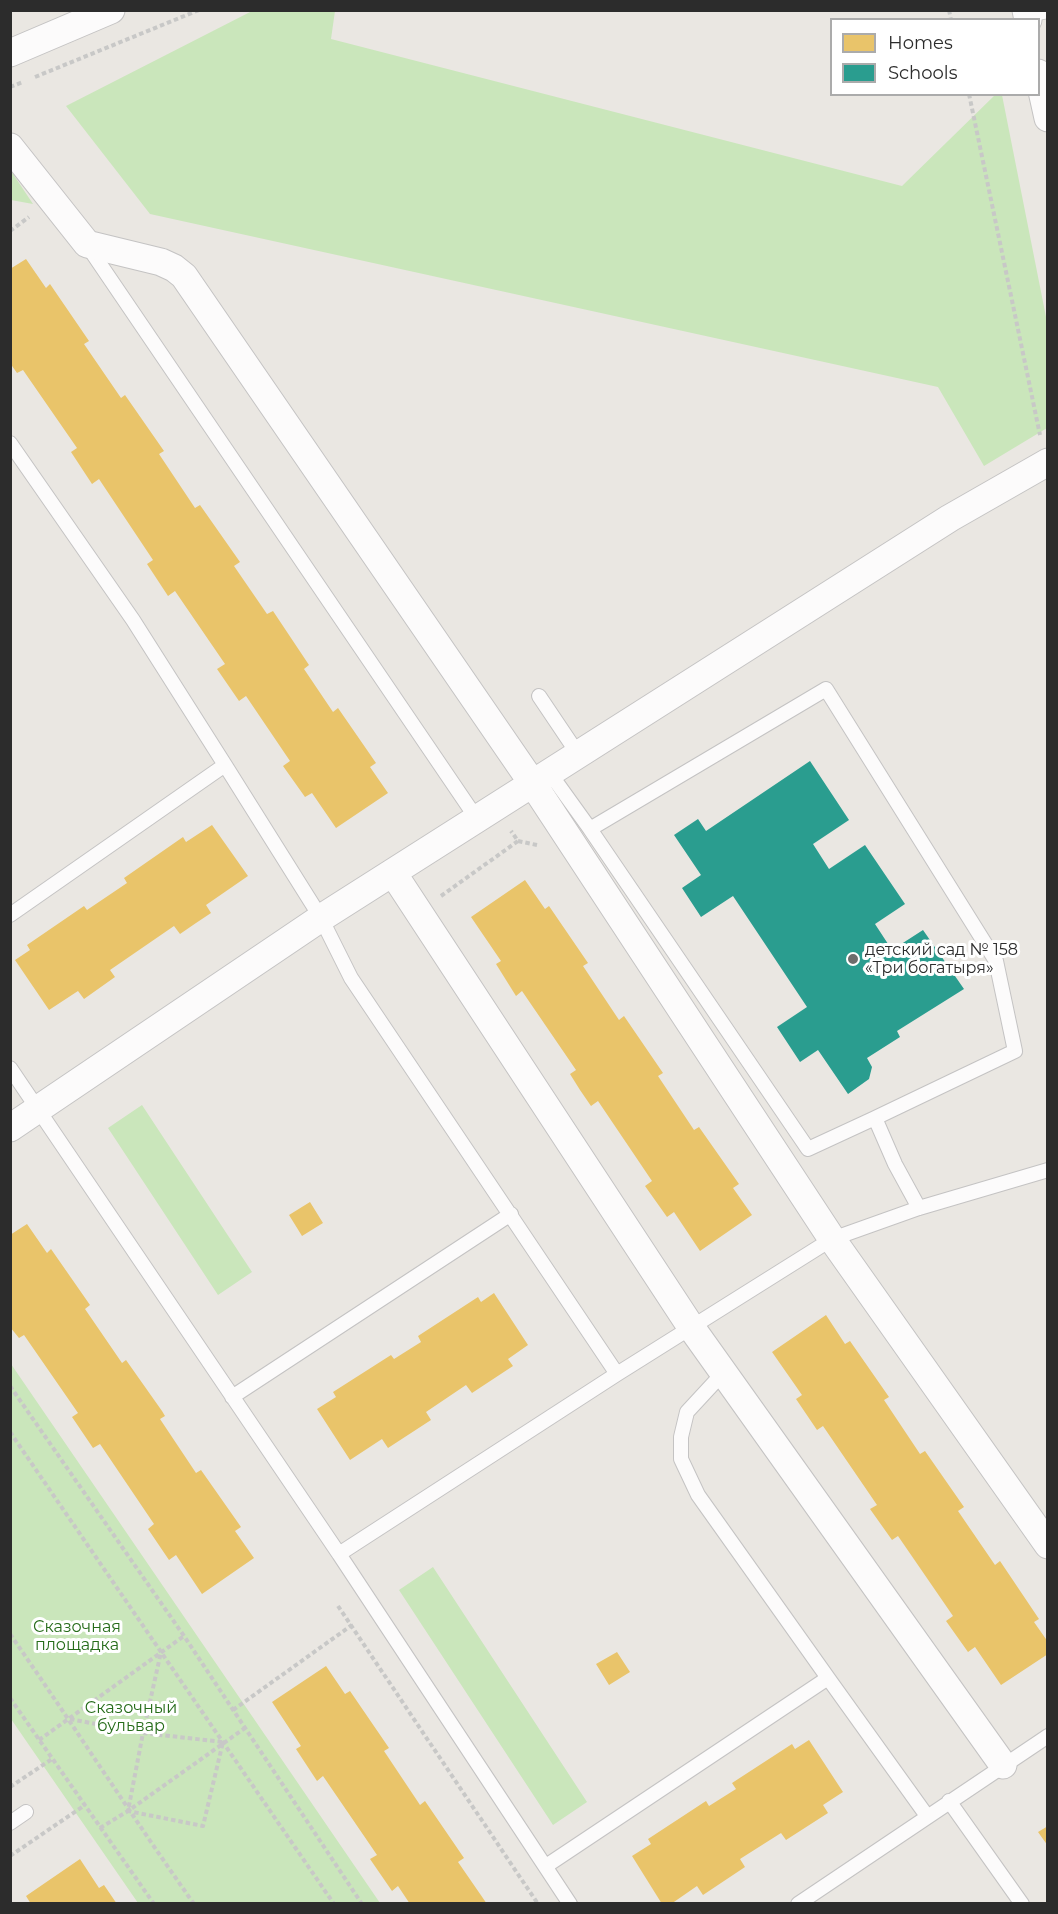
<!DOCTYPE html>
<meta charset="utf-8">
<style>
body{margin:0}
#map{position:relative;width:1058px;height:1914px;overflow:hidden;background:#eae7e2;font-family:Montserrat,sans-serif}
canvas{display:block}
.frame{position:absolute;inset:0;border:12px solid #2c2c2c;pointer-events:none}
.legend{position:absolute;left:830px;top:18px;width:210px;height:78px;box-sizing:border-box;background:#fff;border:2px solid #ababab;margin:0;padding:8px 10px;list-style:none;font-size:18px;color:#2c2c2c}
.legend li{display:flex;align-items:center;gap:12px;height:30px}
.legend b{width:30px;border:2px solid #ababab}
</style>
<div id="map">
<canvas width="1058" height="1914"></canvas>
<div class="frame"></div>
<ul class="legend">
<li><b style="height:16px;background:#e9c46a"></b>Homes</li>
<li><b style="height:16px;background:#2a9d8f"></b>Schools</li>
</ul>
</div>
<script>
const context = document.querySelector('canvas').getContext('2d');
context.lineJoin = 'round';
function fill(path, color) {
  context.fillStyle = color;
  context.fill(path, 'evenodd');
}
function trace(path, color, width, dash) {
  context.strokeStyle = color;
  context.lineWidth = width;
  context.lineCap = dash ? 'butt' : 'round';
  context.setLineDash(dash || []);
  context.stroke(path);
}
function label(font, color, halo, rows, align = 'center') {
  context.font = font + ' Montserrat,sans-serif';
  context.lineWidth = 6;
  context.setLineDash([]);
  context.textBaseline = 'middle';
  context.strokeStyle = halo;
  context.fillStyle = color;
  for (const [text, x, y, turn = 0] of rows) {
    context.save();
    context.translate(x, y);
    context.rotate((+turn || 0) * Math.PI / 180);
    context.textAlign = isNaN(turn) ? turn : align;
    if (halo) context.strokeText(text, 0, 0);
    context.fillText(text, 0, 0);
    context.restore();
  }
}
const green = new Path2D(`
 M254,10l81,1 -4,28 571,147 93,-91h7l45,227v106l-63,38 -46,-79 -788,-173 -84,-108z
 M10,171h1l22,33 -22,-4z
 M142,1105l110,167 -34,23 -110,-167z
 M11,1364l369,539h-242l-127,-184z
 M433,1567l154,235 -34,23 -154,-235z`);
const homes = new Path2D(`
 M26,259l20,29 4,-4 39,57 -5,3 37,54 4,-3 39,56 -5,3 36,54 5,-3 40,57 -6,4 33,48 6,-3 36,54 -5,4 29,43 5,-4 38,55 -6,4 18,26 -52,35 -24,-35 -7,4 -22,-31 7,-5 -44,-65 -7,5 -22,-32 8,-5 -50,-73 -7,5 -21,-32 6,-4 -54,-81 -7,5 -21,-32 6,-4 -54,-78 -6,3 -7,-10v-94z
 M212,825l36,51 -42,29 5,8 -15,10 -16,11 -6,-8 -64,44 5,7 -31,22 -6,-8 -29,19 -34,-50 15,-10 -3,-5 57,-39 3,4 40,-27 -3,-5 59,-41 3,5z
 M525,880l20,29 4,-3 39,57 -5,3 36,54 5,-4 39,57 -5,3 36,54 5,-3 40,57 -6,4 19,27 -52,36 -26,-39 -7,5 -22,-31 7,-5 -54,-80 -7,5 -11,-16 -10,-16 6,-4 -54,-79 -6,5 -20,-32 5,-3 -30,-44z
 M310,1202l13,21 -21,13 -13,-21z
 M27,1224l20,29 4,-4 39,56 -5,4 37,54 4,-3 36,51 3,5 -5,3 36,54 5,-3 40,57 -6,4 19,27 -52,36 -26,-39 -7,5 -21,-31 6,-5 -54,-80 -7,4 -21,-31 6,-4 -54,-78 -5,3 -9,-11v-92z
 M494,1293l34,52 -20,14 5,7 -41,27 -6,-8 -40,27 5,8 -43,28 -6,-9 -32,21 -33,-51 19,-12 -3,-5 58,-37 3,4 27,-17 -3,-6 60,-39 3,5z
 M826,1315l19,29 5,-3 39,56 -5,3 36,54 5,-3 39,56 -6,4 37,54 5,-4 39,58 -5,3 14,20v12l-47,31 -26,-38 -7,5 -22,-31 7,-5 -55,-80 -6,4 -22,-31 7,-4 -54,-79 -6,4 -21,-31 6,-4 -30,-43z
 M617,1652l13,20 -21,13 -13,-21z
 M326,1666l19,28 5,-3 39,57 -5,3 36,54 5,-4 39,57 -6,4 29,42h-77l-12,-18 -6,5 -22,-32 7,-4 -54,-79 -6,5 -21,-32 5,-3 -29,-44z
 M809,1740l34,52 -20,13 5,8 -42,27 -5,-7 -41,26 5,8 -42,28 -6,-9 -26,18h-9l-30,-48 19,-12 -3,-5 58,-38 3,5 27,-17 -4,-6 60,-39 3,5z
 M1048,1826v20l-10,-14z
 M80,1859l19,29 5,-3 13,19h-86l-5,-8z`);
const schools = new Path2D(`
 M810,761l39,59 -36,24 16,25 36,-24 40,59 -30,20 17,26 31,-20 41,59 -67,42 3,6 -33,21 5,9 -3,12 -21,15 -30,-44 -18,12 -23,-35 30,-20 -74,-111 -32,21 -19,-29 19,-13 -27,-40 24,-16 8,12z`);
const path = new Path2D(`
 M949,10l2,10
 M35,77l164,-67
 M10,87l13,-5
 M969,94l71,341
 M10,231l19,-14
 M518,841l19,4
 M441,896l77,-55 -7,-10
 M10,1386l174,250 178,268
 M10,1432l324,472
 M338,1606l200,298
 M10,1634c62,89 121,181 184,270
 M10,1698l144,206
 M233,1710l119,-85
 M70,1719l73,14 18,-81
 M143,1733l80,9 -20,84 -75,-15z
 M39,1740l145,-104
 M10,1787l42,-28
 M100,1828l28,-17 117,-83
 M10,1856l75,-51`);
const service = new Path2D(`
 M1027,15l21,-4
 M87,245l390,574
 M10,443l123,177 92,145
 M539,696l39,58
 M549,772l41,57
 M10,915l215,-150 96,153 30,60 266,396
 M10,1068l329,486 278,-180 215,-135 87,-31 129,-38
 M875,1118l-67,31 -218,-320 236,-140 170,272 19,90 -140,67 20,46 24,44
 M724,1372l-37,40 -6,25v22l17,36 130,183
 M232,1397l279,-183
 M339,1554l231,350
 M949,1801l73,103
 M10,1823l16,-11
 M546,1866l282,-188 99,138
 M798,1904l250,-168`);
const minor = new Path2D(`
 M1026,10l2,10
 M10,53l101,-43
 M1038,73l10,45
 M10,147l77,97 74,18 13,6 10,8 349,508 299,455 216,306
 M393,873l298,454 312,438
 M10,1128l311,-210 629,-400 98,-56`);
const markers = [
 [853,959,6,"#6e6d6c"]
];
const poiNames = [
 ["детский сад № 158",865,950],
 ["«Три богатыря»",865,968]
];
const parkNames = [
 ["Сказочная",77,1627],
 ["площадка",77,1645],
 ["Сказочный",131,1708],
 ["бульвар",131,1726]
];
fill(green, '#cae6bb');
fill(homes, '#e9c46a');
fill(schools, '#2a9d8f');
trace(service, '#c4c3c3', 16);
trace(minor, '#c4c3c3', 29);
trace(path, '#c8c8c7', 4, [4.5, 3]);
trace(service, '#fcfbfb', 14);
trace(minor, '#fcfbfb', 27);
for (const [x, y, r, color] of markers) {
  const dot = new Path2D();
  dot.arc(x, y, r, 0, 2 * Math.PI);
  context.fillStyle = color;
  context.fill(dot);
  trace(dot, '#fff', 2);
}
label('16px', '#2c2c2c', '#fff', poiNames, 'left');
label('16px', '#266c1a', '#fff', parkNames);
</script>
